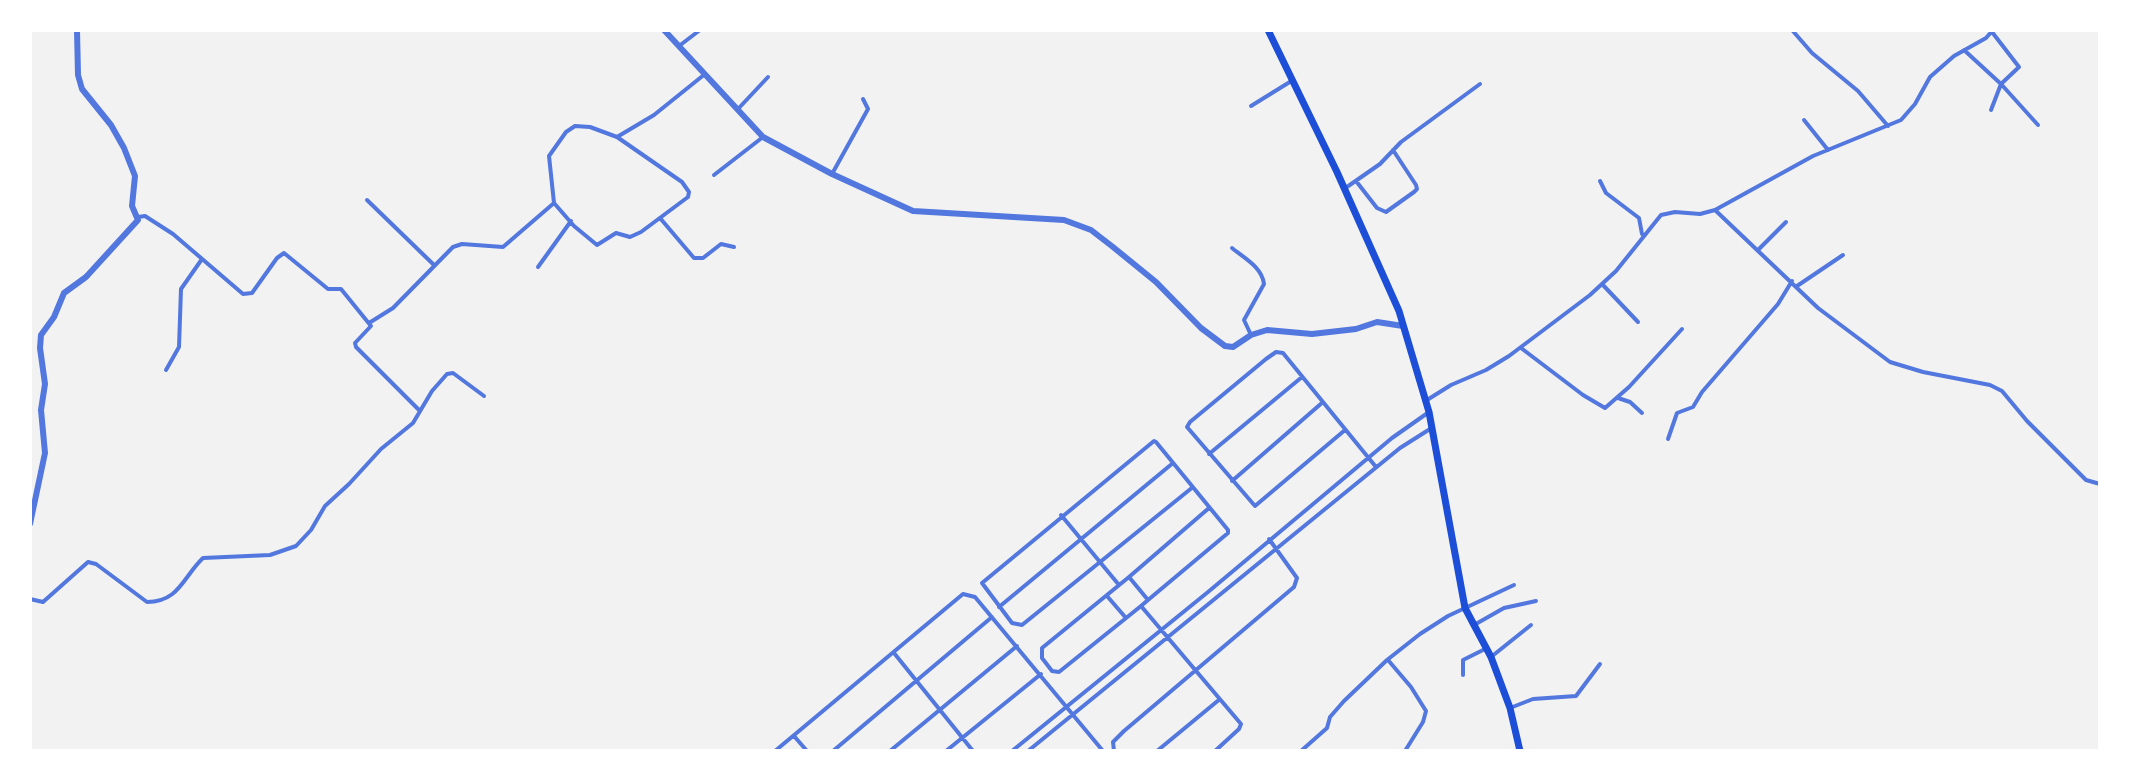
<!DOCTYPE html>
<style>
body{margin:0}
#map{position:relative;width:2130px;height:781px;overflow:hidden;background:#f2f2f2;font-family:Rubik,sans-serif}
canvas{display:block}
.frame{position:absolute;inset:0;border:32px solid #fff;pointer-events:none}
</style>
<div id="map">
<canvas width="2130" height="781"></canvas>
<div class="frame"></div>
</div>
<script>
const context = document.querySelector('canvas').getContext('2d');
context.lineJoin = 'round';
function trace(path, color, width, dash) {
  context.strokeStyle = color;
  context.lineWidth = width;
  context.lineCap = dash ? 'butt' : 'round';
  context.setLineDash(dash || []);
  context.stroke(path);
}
const minor = new Path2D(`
 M1792,30l20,23 46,38 30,35
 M679,46l21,-16
 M1964,50l37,34 37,41
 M1251,106l42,-26
 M738,109l30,-32
 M1991,110l10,-26 18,-17 -27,-35
 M1804,120l24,30
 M617,137l37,-22 51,-41
 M832,174l36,-65 -5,-10
 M714,175l49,-38
 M1356,181l21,27 9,4 28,-20 3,-3 -1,-4 -23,-35
 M1600,181l6,12 33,25 3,16
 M1344,189l36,-25 21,-22 79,-58
 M367,200l67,65
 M1715,210l103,98 72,54 33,10 67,13 12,6 25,30 59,59 14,4
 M138,217l7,-1 28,18 70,60 9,-1 25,-35 7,-5 44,36h13l30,37 -16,17 1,4 63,63
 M660,218l34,40h9l18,-14 13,3
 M1232,248c12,10 30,19 32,36l-20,36 7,15
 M1759,249l27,-27
 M538,267l33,-46
 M1602,284l36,38
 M1797,286l46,-31
 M369,323l24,-15 60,-61 9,-3 41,3 51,-44 20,23 23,19 19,-12 14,4 11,-5 47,-35 1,-5 -7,-10 -65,-45 -27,-10 -15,-1 -9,6 -17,24 5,47
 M1521,348l62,47 22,13 24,-21 53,-58
 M166,370l13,-23 2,-58 21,-30
 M1618,398l12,4 12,11
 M1427,400l24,-15 35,-15 23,-14 81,-61 26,-24 45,-56 14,-3 25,2 15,-4 98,-54 88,-36 14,-16 15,-27 24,-21 32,-18 7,-8
 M1345,430l-90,76 -68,-79 3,-5 76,-63 10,-7 7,1 93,114
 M1668,439l9,-26 16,-6 9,-15 76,-88 14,-23
 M1209,454l93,-77
 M1232,481l91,-79
 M1061,515l58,70
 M1129,577l80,-69
 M1107,596l19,22
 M30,599l13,3 45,-40 8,2 51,38c32,0 36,-25 56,-44l67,-3 26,-9 15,-16 14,-24 24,-22 32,-35 32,-26 19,-32 15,-17 6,-1 31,23
 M1148,600l80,-67v-3l-72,-88 -2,-1 -172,142 30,40 10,2 171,-138
 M1141,606l-82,66 -7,-1 -10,-13v-10l87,-71 19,23 -7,6 100,118 -2,5 -24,22
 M999,607l174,-144
 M1474,625l30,-17 32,-7
 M894,653l79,98
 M1491,657l40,-32
 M1388,660l23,27 15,24 -3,11 -18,29
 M1463,675v-15l22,-11
 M1510,708l23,-9 43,-3 24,-32
 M794,736l13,15
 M775,751l188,-157 12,3 128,154
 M833,751l159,-134
 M890,751l127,-105
 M946,751l95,-77
 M1012,751l196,-159 184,-154 37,-26
 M1028,751l372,-303 30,-19
 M1114,751l-1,-9 11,-11 170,-144 3,-9 -28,-39
 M1157,751l63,-52
 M1301,751l26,-23 3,-11 14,-16 43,-41 33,-26 28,-18 66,-31`);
const tertiary = new Path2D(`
 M664,30l99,107 69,37 81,37 151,9 27,10 22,17 43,35 45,46 24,18 8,1 18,-12 16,-5 45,4 44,-5 21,-7 26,4
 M30,524l15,-71 -4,-43 4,-26 -5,-36 1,-13 13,-18 10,-24 22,-16 52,-57 -6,-14 3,-30 -11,-28 -13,-23 -29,-36 -4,-14 -1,-45`);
const primary = new Path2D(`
 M1268,30l69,142 62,139 30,101 36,196 26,49 19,51 10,43`);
trace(minor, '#5277de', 4);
trace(tertiary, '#5277de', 6);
trace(primary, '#1d4ed8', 7);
</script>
